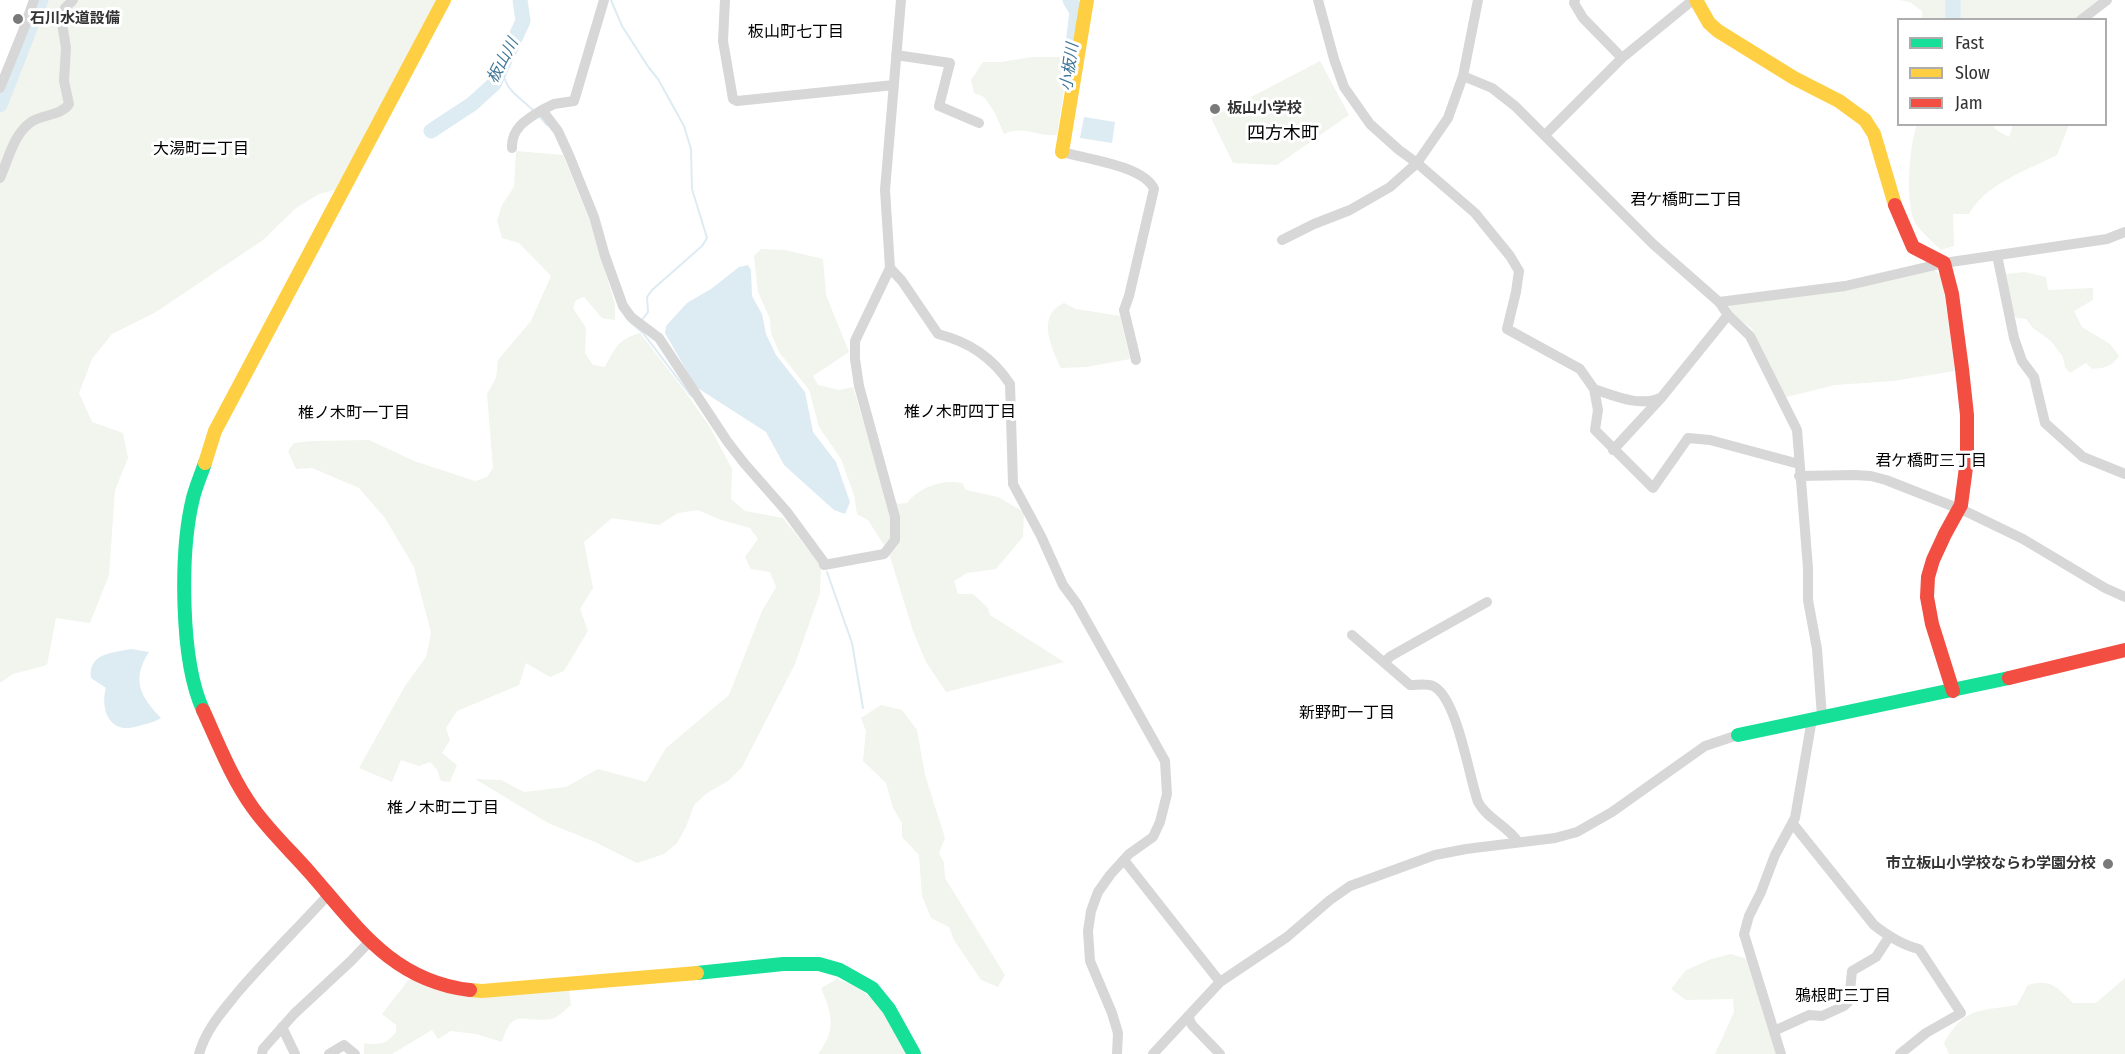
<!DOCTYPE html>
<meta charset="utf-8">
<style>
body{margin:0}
#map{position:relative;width:2125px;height:1054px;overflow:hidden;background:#fff;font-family:"Fira Sans Condensed",sans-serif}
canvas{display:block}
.legend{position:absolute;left:1897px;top:18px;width:210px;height:108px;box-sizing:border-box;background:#fff;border:2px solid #adadad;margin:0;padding:8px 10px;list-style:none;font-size:18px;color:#333}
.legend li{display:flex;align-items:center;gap:12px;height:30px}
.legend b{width:30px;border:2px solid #adadad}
</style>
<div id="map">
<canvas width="2125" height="1054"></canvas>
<ul class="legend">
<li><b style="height:8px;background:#16e098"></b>Fast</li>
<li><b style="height:8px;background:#ffcf43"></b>Slow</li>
<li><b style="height:8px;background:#f24e42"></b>Jam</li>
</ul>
</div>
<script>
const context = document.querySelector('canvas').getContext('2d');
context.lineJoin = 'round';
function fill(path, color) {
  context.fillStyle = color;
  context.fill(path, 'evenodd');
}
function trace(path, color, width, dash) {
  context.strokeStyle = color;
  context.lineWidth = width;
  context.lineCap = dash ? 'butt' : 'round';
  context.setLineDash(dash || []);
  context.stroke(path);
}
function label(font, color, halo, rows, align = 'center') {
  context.font = font + ' "Fira Sans Condensed","Noto Sans JP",sans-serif';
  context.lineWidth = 6;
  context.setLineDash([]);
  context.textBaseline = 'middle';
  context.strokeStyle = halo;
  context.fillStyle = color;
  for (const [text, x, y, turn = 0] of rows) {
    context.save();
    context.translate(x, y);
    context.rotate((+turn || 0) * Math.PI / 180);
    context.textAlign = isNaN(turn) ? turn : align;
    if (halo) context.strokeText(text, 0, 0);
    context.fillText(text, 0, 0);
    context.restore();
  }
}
const green = new Path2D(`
 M45,0h392l-102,190 -16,4 -23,14 -33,32 -107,72 -44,22 -20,25 -13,34 13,29 31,11 5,25 -13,32 -6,85 -19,48 -34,-5 -9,47 -34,9 -13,9v-570l32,-75z
 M1899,0h205l-28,20 -154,-1v-8l-12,-9z
 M1032,57h37l-12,78c-22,2 -32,-10 -53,-1l-9,-21 -11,-16 -10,-4 -3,-13 12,-18h18z
 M1320,61l29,54 -72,50 -44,-2 -22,-45z
 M1917,125h75l6,6 11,6 4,-12h56l-12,30c-29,15 -72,29 -88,59h-16l1,32 -13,4c-7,-7 -26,-23 -28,-32 -7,-23 -4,-71 4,-93z
 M516,151l47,4 26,64 26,85v16l-13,-2 -18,-21 -8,3 -3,8 13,20 -1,25 8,12 12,2c10,-19 13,-28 35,-34l41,53 29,41 22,42 -1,30 14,12 38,7 38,48 -1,27 -25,71 -53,103 -14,14 -21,12 -13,12 -8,22 -9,16 -13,11 -27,9 -42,-21 -47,-19 -73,-44 26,1 23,12 42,-5 32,-18 48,13 20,-34 63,-53 33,-84 14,-24 -6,-15 -19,-3 -6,-12 13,-18 -8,-11 -29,-8 -23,-10 -20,3 -19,12 -47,-7 -28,24 9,46 -13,21 8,22 -24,40 -14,6 -24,-14 -7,22 -62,26 -11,17 4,12 -8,13 15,12 -7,17 -9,-1 -4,-11 -7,-8 -11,4 -18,-6 -9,22 -33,-14 46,-82 21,-29 5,-24 -17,-66 -29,-49 -26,-30 -47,-20 -16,1 -8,-18 6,-8 17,-2 58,-1 45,21 61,20 12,-4 6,-9 -6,-74 9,-16 2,-18 33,-39 20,-45 -32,-33 -17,-5 -5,-17 5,-16 12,-18z
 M761,249l24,1 38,9 3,36 23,57 -36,24 5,9 21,5 14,-3 32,107 13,10 9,-1c12,-16 36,-24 55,-20l4,7 32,7 26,15 -1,25 -27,32 -29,4 -13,8 4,13h15l15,14 2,7 74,47 -118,30 -20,-30 -13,-31 -24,-78 -21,-33 -11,-6 -3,-19 -13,-36 -22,-32 -10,-37 -30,-38 -8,-19 -1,-14 -12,-27 -4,-36z
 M1930,269l6,2 6,6 13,94 -62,10 -58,4 -49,12 -34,-68 -23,-18v-7z
 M2025,272l21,5 2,13 45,-2v12l-19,11 8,16 28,17 9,12c-8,11 -14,12 -27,13l-6,-6 -16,10 -5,-6 -2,-10 -12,-16 -18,-13 -7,-9 -9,-1 -5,-4 -6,-40z
 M1064,303l12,6 44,7 10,43 -44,8 -25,1c-10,-20 -25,-53 3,-65z
 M881,705l21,5 15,20 8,45 20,63 -6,15 5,10 1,15 60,97 -7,12 -17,-7 -27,-40 -5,-13 -18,-9 -9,-22 -3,-41 -17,-18v-14l-9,-15 -7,-25 -23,-22 3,-30 -5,-13z
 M1731,954l16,5 30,95h-62l19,-42 -1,-13 -47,1 -15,-11 15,-19 25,-11z
 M410,978l37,14 31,5 91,-7 2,15c-6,5 -13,13 -20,14 -29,4 -38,-13 -49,23l-26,-8 -25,-3 -13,8 -6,-9 -40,24h-28v-11c15,2 22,2 32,-11v-7l-14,-11z
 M2125,978v76h-176l-5,-11c20,-36 36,-32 73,-38l11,-20c24,-7 29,3 45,18h23z
 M837,979c43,15 49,38 70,75h-89c19,-25 14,-39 3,-66z`);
const water = new Path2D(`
 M1084,117l31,5 -3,21 -32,-5z
 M748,265l3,5 1,26 10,18 4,20 10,21 29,37 8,40 23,30 14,40 -5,12 -11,-4 -50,-45 -18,-33 -70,-45 -31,-54 1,-7 21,-23 24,-14 28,-22z
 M131,649l18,3c-18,28 -9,44 12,66 -6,4 -12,5 -19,7 -4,1 -10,3 -14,3 -22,1 -27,-24 -22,-40l-15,-10c-3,-25 21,-25 40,-29z`);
const stream = new Path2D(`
 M611,0l11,26 27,42 9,11 26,47 7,23 1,40 15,49 -5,8 -50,44 -5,7 1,15 -6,8
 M509,52c-14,33 3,38 25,59
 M539,116l8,9
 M630,322l13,11 48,63
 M827,572l25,71 11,65`);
const river = new Path2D(`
 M1070,0l7,12 -6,49
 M1953,0v20
 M0,105l41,-105
 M431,131l41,-27 22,-20 29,-63 -3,-21`);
const street = new Path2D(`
 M604,0l-30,101 -20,3 -12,6 16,21 11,24 25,62 11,39 18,50 8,11 28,21 68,103 17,22 43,49 36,49 1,4 60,-11 11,-14v-23l-36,-131 -4,-27v-18l35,-73 -5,-78 16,-190
 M725,0l-2,41 10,58 4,2 157,-16
 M1318,0l16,59 10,28 26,37 29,26 18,13 58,50 35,43 9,15 -3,21 -9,37 73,40 14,20 4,21 -3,20 58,58 35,-50 22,2 89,24
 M1575,0l-1,3 9,15 39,40
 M2081,20l26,-20
 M896,55l54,8 -11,43 40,17
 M1463,76l29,12 23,18 138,138 66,58 9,13 22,21 47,94 11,138v32l9,49 5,68
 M0,88l23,-57 11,-31
 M1545,135l77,-77 71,-58
 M512,148c-1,-20 15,-29 30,-38
 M1062,152c25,7 82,14 92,37l-25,107 -5,14 12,50
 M0,178c9,-20 13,-43 31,-56 12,-8 30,-6 38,-18l-5,-23 2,-33 -4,-25 3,-15 8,-8
 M1282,240l32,-16 36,-14 40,-23 27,-24 31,-45 15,-42 15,-76
 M1997,255l17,83 8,23 12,16 11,46 38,34 42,17
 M890,268l12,13 36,53c31,8 54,23 72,50l3,100 28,52 22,49 14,19 88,157 2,33 -7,28 -7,15 -24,17 -19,21 -12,17 -7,19 -3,20 2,30 22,52 6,20 -1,21
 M1719,302l126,-16 99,-23 163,-24 18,-7
 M1594,389c21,7 45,18 66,9
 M1613,450l48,-52 67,-83
 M1799,476l55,-1 17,1 15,4 79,31 58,28 82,49 20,9
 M1352,635l58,50c8,0 16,-2 23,1 24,11 36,91 45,116 9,17 29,23 40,40
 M1384,662l7,-6 96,-54
 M1793,824l81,101c14,11 28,20 45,24l42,64 -35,20 -26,21
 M1124,860l96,122
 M1188,1016l4,9 28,29
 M282,1027l13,27
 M1774,1031l35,-16 13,1 22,-10 5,-5 3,-30 24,-14 13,-20
 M199,1054c7,-25 23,-42 39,-62 29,-34 61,-65 91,-98
 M262,1054l1,-5 31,-35 57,-53 19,-20
 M329,1054l15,-9 11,9
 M1153,1054l67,-72 67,-45 43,-37 20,-14 85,-31 31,-6 89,-11 22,-6 35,-20 93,-66 33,-11
 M1781,1054l-37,-120 5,-18 12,-24 14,-37 20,-37 17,-99`);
const fast = new Path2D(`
 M203,710c-23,-50 -23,-159 -10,-212 3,-12 8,-23 12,-35
 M1738,735l271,-57
 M697,973l86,-9h36l21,6 32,18 17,21 25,45`);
const slow = new Path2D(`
 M1696,0l13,23 9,8 76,47 45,23 26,19 9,14 21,71
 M1062,152l25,-152
 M205,463l10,-32 229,-431
 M470,990l12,1 215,-18`);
const jam = new Path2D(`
 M1895,205l18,42 31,16 8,31 10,75 5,46v45l-6,45 -16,29 -12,26 -5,17 -1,20 5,27 21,67
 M2009,678l116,-28
 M203,710c15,33 29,69 50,98 17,24 39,44 58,66 47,54 82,107 159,116`);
const markers = [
 [18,19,6,"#7a7a7a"],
 [1215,109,6,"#7a7a7a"],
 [2108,864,6,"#7a7a7a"]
];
const poiNames = [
 ["石川水道設備",30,19],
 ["板山小学校",1227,109],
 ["市立板山小学校ならわ学園分校",2096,864,"right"]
];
const neighbourhoodNames = [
 ["板山町七丁目",796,33],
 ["大湯町二丁目",201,150],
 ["君ケ橋町二丁目",1686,201],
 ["椎ノ木町四丁目",960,413],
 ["椎ノ木町一丁目",354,414],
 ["君ケ橋町三丁目",1931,462],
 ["新野町一丁目",1347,714],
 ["椎ノ木町二丁目",443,809],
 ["鴉根町三丁目",1843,997]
];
const waterNames = [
 ["板山川",503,61,-62],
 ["小板川",1070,67,-82]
];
const quarterNames = [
 ["四方木町",1283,134]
];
fill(green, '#f1f5ed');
fill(water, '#ddebf3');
trace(stream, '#ddebf3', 2);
trace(river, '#ddebf3', 15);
trace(street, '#d7d7d7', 10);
trace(fast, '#16e098', 14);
trace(slow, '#ffcf43', 14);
trace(jam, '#f24e42', 14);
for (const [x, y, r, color] of markers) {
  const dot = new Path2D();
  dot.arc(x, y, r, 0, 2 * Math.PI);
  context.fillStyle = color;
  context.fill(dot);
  trace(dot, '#fff', 2);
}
label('bold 15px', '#333', '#fff', poiNames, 'left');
label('16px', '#000', '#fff', neighbourhoodNames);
label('italic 16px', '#3f7597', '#fff', waterNames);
label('18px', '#000', '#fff', quarterNames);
</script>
